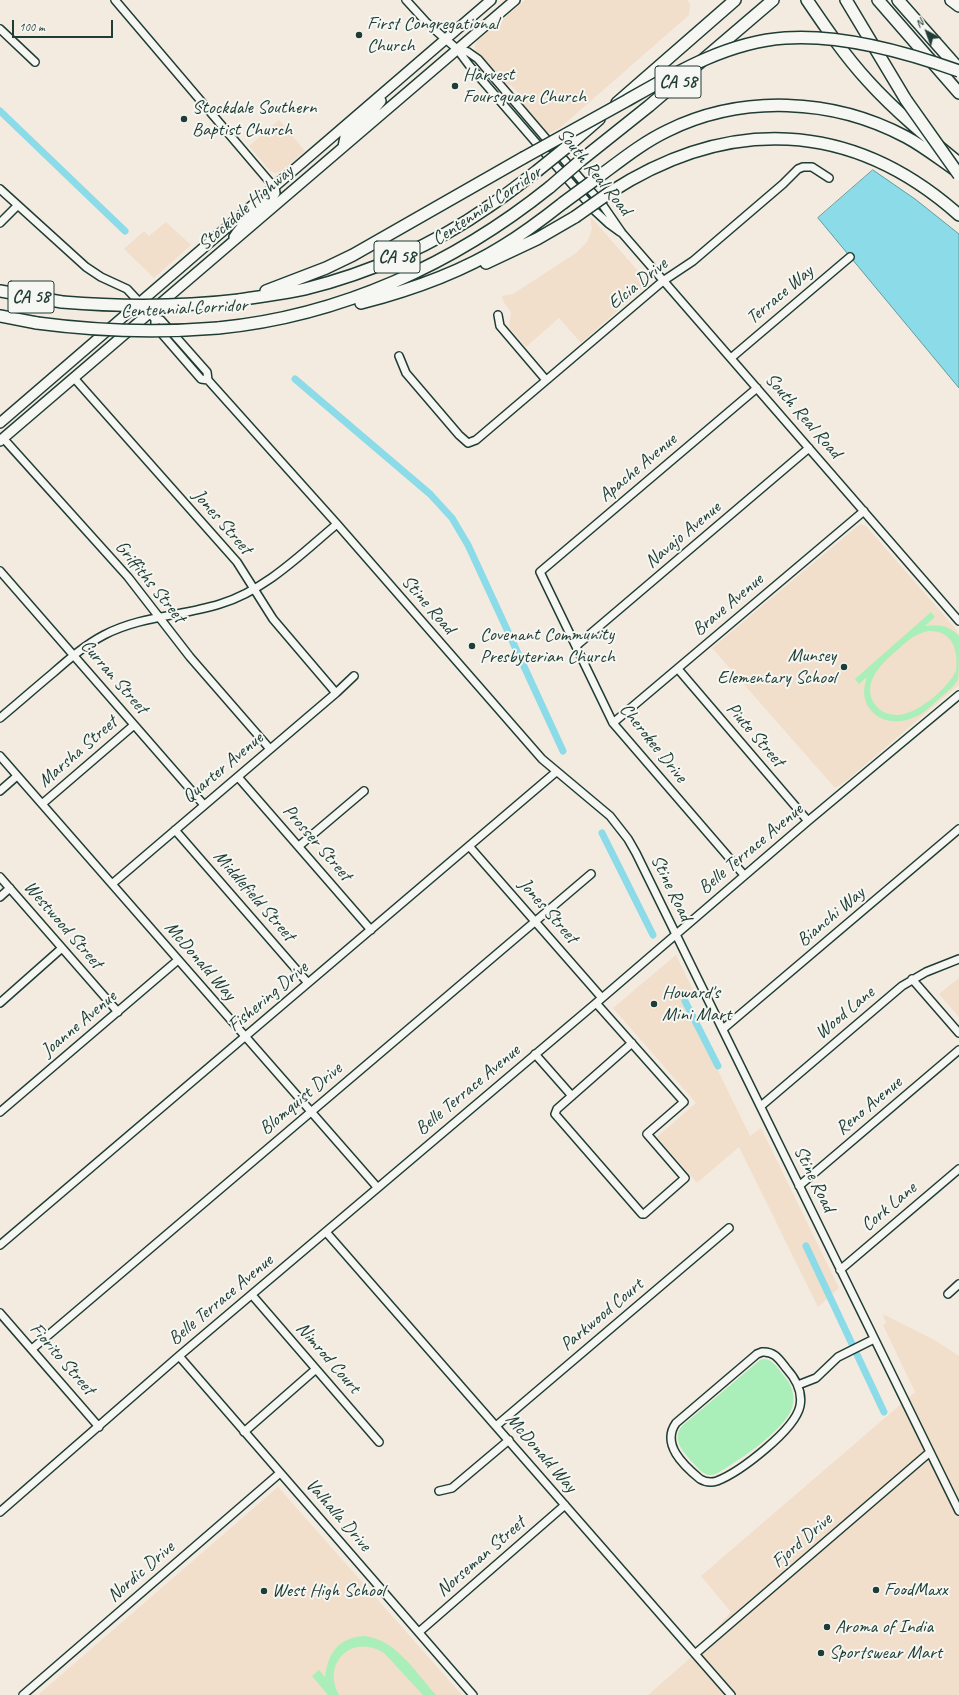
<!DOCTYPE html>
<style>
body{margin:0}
#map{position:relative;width:959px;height:1695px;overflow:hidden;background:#f4ebe0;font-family:Caveat,sans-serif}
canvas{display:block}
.north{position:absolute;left:907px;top:12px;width:40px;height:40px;-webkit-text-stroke:3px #f6f6f2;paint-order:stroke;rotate:319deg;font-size:11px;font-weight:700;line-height:16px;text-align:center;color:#1f3d34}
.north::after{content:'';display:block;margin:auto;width:14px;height:18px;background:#1f3d34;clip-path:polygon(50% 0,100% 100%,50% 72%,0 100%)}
.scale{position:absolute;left:12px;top:20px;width:101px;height:18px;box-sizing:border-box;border:2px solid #1f3d34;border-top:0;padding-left:5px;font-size:12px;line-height:14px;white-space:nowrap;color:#1f3d34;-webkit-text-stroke:3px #f6f6f2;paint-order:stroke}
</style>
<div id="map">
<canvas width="959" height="1695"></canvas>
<div class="north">N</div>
<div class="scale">100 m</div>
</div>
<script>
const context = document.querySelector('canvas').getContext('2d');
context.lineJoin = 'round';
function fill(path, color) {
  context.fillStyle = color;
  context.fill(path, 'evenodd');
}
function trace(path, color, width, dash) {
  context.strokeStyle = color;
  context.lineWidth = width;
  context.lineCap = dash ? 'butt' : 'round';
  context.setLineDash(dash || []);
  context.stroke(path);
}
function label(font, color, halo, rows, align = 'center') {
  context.font = font + ' Caveat,sans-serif';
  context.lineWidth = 4;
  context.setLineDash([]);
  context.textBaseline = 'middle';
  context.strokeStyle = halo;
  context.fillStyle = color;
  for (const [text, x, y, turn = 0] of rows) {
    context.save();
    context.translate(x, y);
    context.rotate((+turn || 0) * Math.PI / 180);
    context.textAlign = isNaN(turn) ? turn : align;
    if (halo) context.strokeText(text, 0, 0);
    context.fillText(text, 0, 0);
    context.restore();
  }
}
const built = new Path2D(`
 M525,0h162l3,4 -1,11 -128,112 -13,7 -29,-35 1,-4 -8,-9 -6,-2 -30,-33 -1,-5 2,-5z
 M279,120l26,31 -25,21 -5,1 -5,-2 -21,-25z
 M590,216l54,62 2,4 -3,6 -62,55 -22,-25 -33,29 -15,-17 -2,-4 2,-14 -8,-11 -1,-5 11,-2 63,-41 11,-11 3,-7 2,-7z
 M166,222l25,23 -37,33 -30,-29 20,-18 5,5z
 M860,524l6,2 90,103 3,6v50l-114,97 -10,6 -123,-140z
 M676,955l19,39 -12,5 67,137 11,-8 78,160 -21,19 -79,-160 -42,36 -40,-46 39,-34 -83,-95z
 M959,978v39l-20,-23z
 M883,1314l53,27 23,15v339h-311l40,-35 43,-48 -30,-36 214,-184 -32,-67 3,-2z
 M278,1487l184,208h-424z`);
const green = new Path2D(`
 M931,612l4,5 -10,9c13,-2 25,0 34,10 0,9 0,36 -1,43 -3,7 -11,13 -17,18 -8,7 -16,16 -26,20 -19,9 -44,4 -50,-18 -2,-8 0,-15 2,-22l-8,7 -4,-5zM928,631c23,-1 31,17 28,40 -8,17 -39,44 -59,44 -8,0 -16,-3 -21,-9 -16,-21 4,-41 19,-54 10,-9 19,-18 33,-21z
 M764,1359c9,0 15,11 20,17 8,9 12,20 8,32 -8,23 -55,54 -76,66 -4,1 -8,2 -12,-1 -5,-2 -8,-8 -12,-11 -9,-11 -21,-22 -10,-36l78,-66z
 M364,1636c32,3 52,37 72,59h-13l-39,-42c-31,-20 -63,9 -45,42h-11l-16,-19 7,-6 6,7c3,-24 13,-39 39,-41z`);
const water = new Path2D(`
 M873,170l42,29 44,35v154l-141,-170z`);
const canal = new Path2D(`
 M0,111l125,120
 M295,379l135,115 22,24 16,27 95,206
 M602,833l51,102
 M685,1001l33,65
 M806,1246l78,166`);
const minor = new Path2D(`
 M115,0l159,187
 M406,0l21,23 30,26 12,16 126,146 14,13 11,8
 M0,29l35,33
 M457,49l11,3 10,7 124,145 20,29 337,388
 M0,189l86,78 15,10 26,12 28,30 6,1 46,52 1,8 129,144 205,235 68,57 18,23 8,14 323,658
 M0,223l17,-17
 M498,315l2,11 46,54
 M155,319v7l46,53 7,1
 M399,356l7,17 53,62 9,8 8,-3 187,-159 30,-20 90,-77 15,-15 5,-2h9l17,11
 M731,358l119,-101
 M74,378l163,184 36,57 63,74
 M3,438l125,139 62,80 80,92
 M0,571l204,234
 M576,646l233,-198
 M678,669l130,152
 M0,718c18,-15 35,-30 53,-45 16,-14 32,-28 51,-38 36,-19 78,-19 116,-31 46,-14 81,-50 117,-80
 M613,723l251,-212
 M0,756l377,431
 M238,777l133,153
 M0,791l17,-15
 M42,804l92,-79
 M175,830l133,153
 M299,846l65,-55
 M469,846l133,152
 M744,875l-131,-152 -73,-151 217,-184
 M0,877l118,135
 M112,884l224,-191 18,-17
 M0,897l10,-9
 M912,979l47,54
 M0,1003l62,-55
 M596,1003l88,99 -37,32 38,44 -41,36h-2l-87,-100 2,-5 75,-66
 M723,1029l236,-200
 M535,1054l37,42
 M761,1106l141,-120 24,-14 33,-13
 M0,1112l178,-152
 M799,1186l160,-136
 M326,1232l405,463
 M0,1245l556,-473
 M840,1270l119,-101
 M948,1294l11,-10
 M252,1295l127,147
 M0,1313l99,114
 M32,1349l559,-475
 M762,1352c12,-1 17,7 24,16 10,11 17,23 14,38 -5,24 -60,66 -83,75 -6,2 -12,1 -17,-2 -17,-14 -39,-35 -24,-56l81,-69z
 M179,1356l294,339
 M798,1385l18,-7 22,-21 36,-18
 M496,1426l233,-198
 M244,1432l72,-63
 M439,1491l13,-3 57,-48
 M0,1512l179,-156 423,-358 206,-177 151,-126
 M419,1632l146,-127
 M695,1654l235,-202
 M23,1695l257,-222`);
const major = new Path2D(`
 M343,147l2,-10 26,-24 10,-12
 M234,237c10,-18 31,-27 41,-44l-1,-6
 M0,423l491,-423
 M0,441l515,-441`);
const highway = new Path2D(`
 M807,0c19,28 38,56 61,81 27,30 60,57 91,82
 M846,0l60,100
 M878,0l81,93
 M898,0l61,69
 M951,0l8,6
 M617,103l118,-103
 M568,146l31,-27
 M580,161l69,-55 124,-106
 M597,178c23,-17 45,-35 70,-47 75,-37 166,-33 239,6 17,9 32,21 48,32
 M609,193c119,-77 242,-74 350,22
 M486,263l51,-24 38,-22
 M0,291l62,11
 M266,291l60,-23 27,-13 170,-97
 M239,300c22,-4 45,-6 66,-11 64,-16 129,-44 183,-82 17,-11 33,-24 49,-36
 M361,303c50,-13 99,-30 142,-57 21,-13 41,-28 60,-43
 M0,316l37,7
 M218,328c123,-12 236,-64 332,-141`);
const highwayBridge = new Path2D(`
 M906,100l53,75
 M523,158c34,-19 68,-38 103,-57 49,-28 101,-59 159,-63 57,-4 121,14 174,33
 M537,171l31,-25
 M550,187l30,-26
 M563,203l34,-25
 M575,217l34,-24
 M62,302c60,5 118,5 177,-2
 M37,323c60,8 120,10 181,5`);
const markers = [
 [359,35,4,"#1f3d34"],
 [455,86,4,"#1f3d34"],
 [184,119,4,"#1f3d34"],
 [472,646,4,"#1f3d34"],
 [844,667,4,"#1f3d34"],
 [654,1004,4,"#1f3d34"],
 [876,1590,4,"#1f3d34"],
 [264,1591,4,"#1f3d34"],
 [827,1627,4,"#1f3d34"],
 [821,1653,4,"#1f3d34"]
];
const shields = [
 [678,82,46],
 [397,257,46],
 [31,297,46]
];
const shieldNames = [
 ["CA 58",678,82],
 ["CA 58",397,257],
 ["CA 58",31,297]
];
const poiNames = [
 ["First Congregational",367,24],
 ["Church",367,46],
 ["Harvest",463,75],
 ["Foursquare Church",463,97],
 ["Stockdale Southern",192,108],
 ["Baptist Church",192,130],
 ["Covenant Community",480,635],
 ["Presbyterian Church",480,657],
 ["Munsey",836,656,"right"],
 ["Elementary School",836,678,"right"],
 ["Howard's",662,993],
 ["Mini Mart",662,1015],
 ["FoodMaxx",884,1590],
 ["West High School",272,1591],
 ["Aroma of India",835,1627],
 ["Sportswear Mart",829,1653]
];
const streetNames = [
 ["South Real Road",594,172,51],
 ["Centennial Corridor",487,206,-34],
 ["Stockdale Highway",246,208,-41],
 ["Elcia Drive",638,284,-39],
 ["Terrace Way",780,295,-40],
 ["Centennial Corridor",184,309,-3],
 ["South Real Road",803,416,49],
 ["Apache Avenue",638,468,-40],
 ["Jones Street",222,522,49],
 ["Navajo Avenue",683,535,-40],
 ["Griffiths Street",150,582,51],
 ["Stine Road",428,605,49],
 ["Brave Avenue",728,605,-40],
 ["Curran Street",114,677,49],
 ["Piute Street",755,735,49],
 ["Cherokee Drive",653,743,51],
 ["Marsha Street",78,752,-41],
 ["Quarter Avenue",223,768,-40],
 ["Prosser Street",317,843,49],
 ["Belle Terrace Avenue",751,849,-40],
 ["Stine Road",671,888,64],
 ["Middlefield Street",254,896,49],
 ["Jones Street",548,911,49],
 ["Bianchi Way",831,917,-40],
 ["Westwood Street",63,925,49],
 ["McDonald Way",200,961,49],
 ["Fishering Drive",268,997,-40],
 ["Wood Lane",845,1013,-40],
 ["Joanne Avenue",79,1024,-40],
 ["Belle Terrace Avenue",468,1090,-40],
 ["Blomquist Drive",301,1099,-40],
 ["Reno Avenue",869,1106,-40],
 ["Stine Road",814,1179,64],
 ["Cork Lane",889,1207,-40],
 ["Belle Terrace Avenue",221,1300,-40],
 ["Parkwood Court",602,1315,-40],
 ["Nimrod Court",328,1358,49],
 ["Fiorito Street",62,1359,49],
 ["McDonald Way",541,1453,49],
 ["Valhalla Drive",338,1515,49],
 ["Fjord Drive",802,1541,-41],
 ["Norseman Street",481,1557,-41],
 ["Nordic Drive",141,1572,-41]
];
fill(built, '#f1decb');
fill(green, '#aaefba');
fill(water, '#8cdbe8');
trace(water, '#609ca0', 1);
trace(canal, '#8cdbe8', 7);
trace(minor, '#1f3d34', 10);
trace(major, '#1f3d34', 12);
trace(highway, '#1f3d34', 14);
trace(minor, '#f6f6f2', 7);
trace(major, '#f6f6f2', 9);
trace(highway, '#f6f6f2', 11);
trace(highwayBridge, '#1f3d34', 14, []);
trace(highwayBridge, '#f6f6f2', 11);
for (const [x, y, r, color] of markers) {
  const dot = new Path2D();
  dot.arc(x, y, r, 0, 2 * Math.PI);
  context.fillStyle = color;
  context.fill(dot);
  trace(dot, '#f6f6f2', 1.5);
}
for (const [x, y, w] of shields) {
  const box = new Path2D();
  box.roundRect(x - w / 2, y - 16, w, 32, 3);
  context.fillStyle = '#f6f6f2';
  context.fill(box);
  trace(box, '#1f3d34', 1);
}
label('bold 18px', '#1f3d34', null, shieldNames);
label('19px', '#1f3d34', '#f6f6f2', poiNames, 'left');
label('19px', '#1f3d34', '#f6f6f2', streetNames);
</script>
